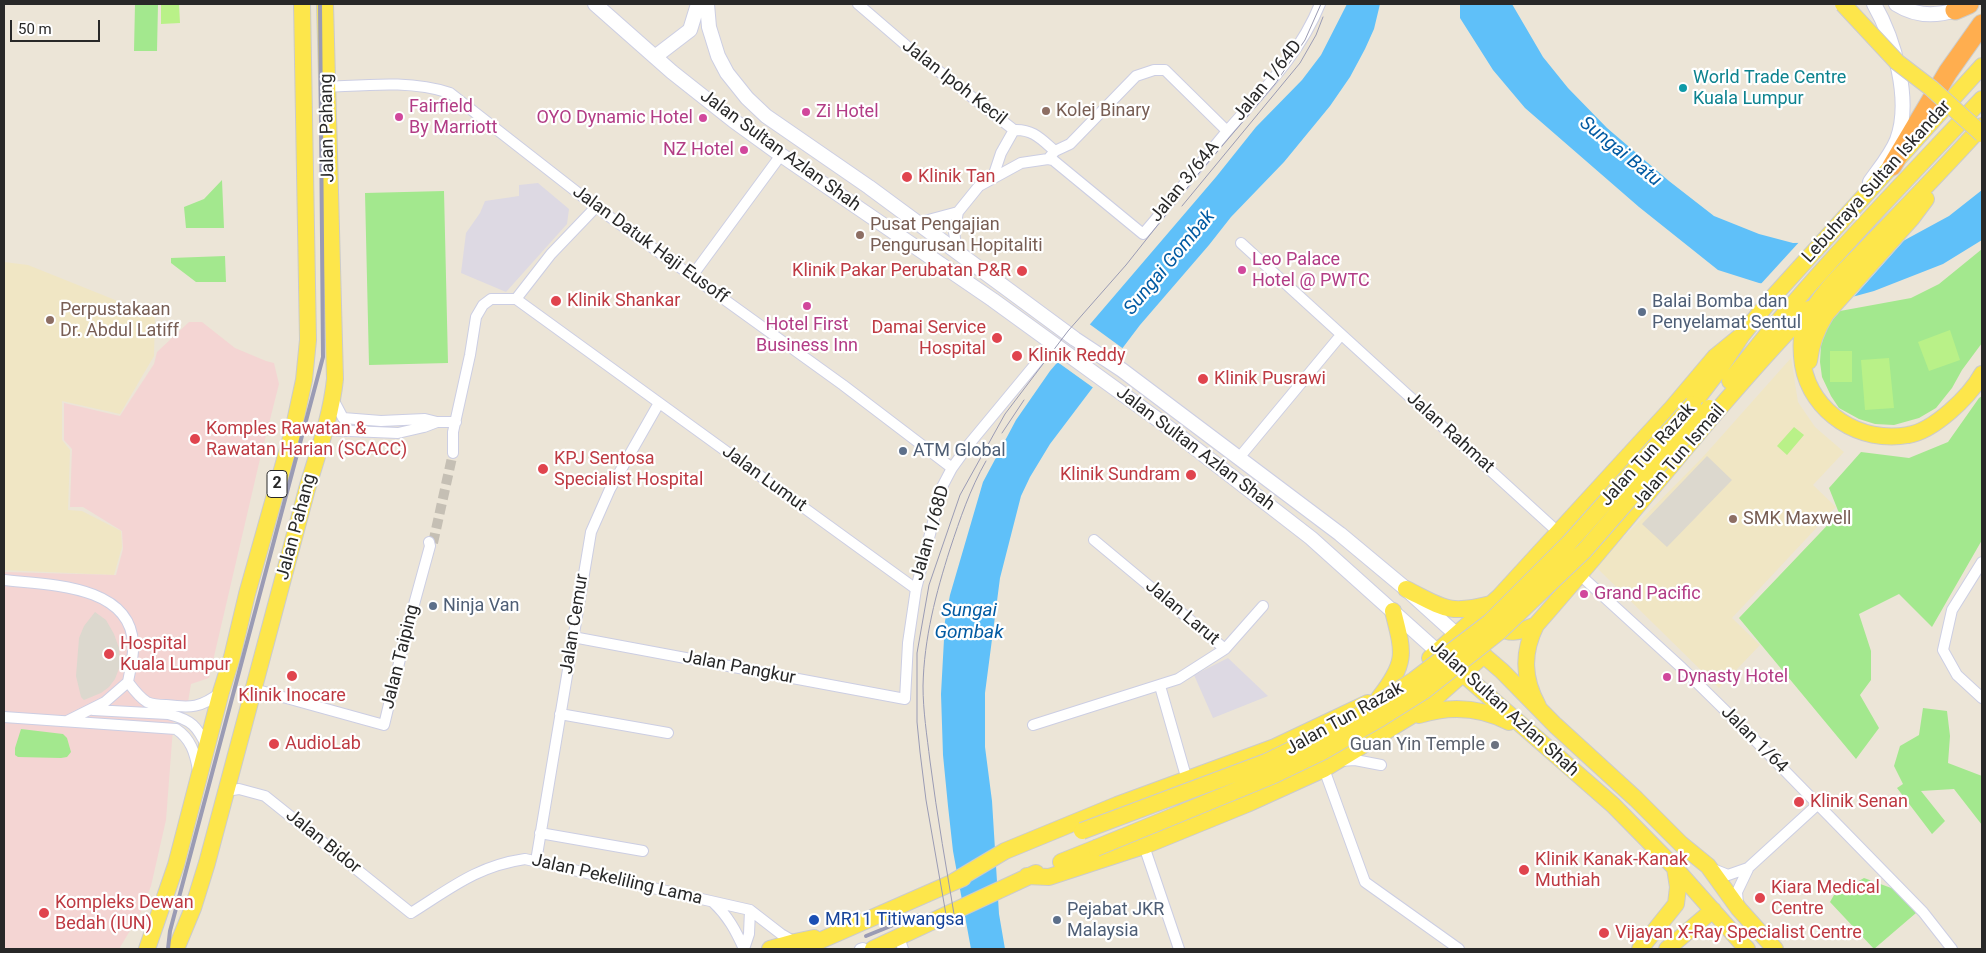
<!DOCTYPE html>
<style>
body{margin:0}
#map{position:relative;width:1986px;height:953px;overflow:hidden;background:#ece5d7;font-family:Roboto,sans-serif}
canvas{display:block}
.frame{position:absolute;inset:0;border:5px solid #282828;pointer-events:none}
.scale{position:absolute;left:10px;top:20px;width:90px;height:22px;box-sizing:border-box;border:2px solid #282828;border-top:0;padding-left:6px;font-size:15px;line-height:18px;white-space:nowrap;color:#282828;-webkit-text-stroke:4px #fff;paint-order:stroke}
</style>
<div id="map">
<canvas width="1986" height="953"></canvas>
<div class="frame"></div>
<div class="scale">50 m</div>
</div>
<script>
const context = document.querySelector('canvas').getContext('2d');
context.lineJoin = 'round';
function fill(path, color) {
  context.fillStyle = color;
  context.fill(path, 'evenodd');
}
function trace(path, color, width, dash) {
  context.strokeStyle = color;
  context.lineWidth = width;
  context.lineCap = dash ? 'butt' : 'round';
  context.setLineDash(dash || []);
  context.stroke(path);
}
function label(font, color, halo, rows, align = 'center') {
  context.font = font + ' Roboto,sans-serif';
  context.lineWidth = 4.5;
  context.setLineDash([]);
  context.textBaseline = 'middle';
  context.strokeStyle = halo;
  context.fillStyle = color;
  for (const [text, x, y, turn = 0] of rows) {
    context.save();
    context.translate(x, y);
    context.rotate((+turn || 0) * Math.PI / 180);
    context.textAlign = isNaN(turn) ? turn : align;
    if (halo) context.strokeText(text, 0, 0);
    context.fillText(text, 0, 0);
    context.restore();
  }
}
const industrial = new Path2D(`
 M538,183l31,26 -2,15 -61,68 -45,-19 5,-40 14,-20 5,-12 34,-5v-11z
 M1228,658l40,38 -55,22 -19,-43z`);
const education = new Path2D(`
 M4,262l24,3 127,51 -1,40 -34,58 -58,-13v39l8,10 -2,60 14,1 39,20 1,16 -8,28 -110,-5z
 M1791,358l7,44 17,25 29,25 -31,33 23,22 -104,111 28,27 -41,43 -124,-122 107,-108z`);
const medical = new Path2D(`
 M189,322h13l33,26 31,13 8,2 5,21 -19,75 -51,219 -18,6 -3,18h-13l-9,118 -15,66 -11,28 -21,35h-115v-377l112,3 7,-26 -1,-18 -39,-24h-13l2,-58 -8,-9v-37l56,13 34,-52 3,-12z`);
const green = new Path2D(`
 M135,4h23l-1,47h-23z
 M222,180l2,48h-38l-2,-21 20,-8z
 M444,191l4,172 -79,2 -4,-172z
 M1982,249v94l-20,27 -10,18 -16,20 -17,10 -25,7 -19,-1 -16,-5 -20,-11 -8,-12 -9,-19 -2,-15 1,-17 7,-20 12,-14 71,-13 28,-14z
 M225,256l1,26h-30l-25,-19v-5z
 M1982,396v144l-50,87 -33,-33 -40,20 12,37v29l-11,15 19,33 -23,31 -117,-141 100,-105 -10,-25 32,-36 48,6 39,-16 31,-44z
 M1923,708l24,3 3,25 -2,27 34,13v49l-28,-36 -33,2 24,30 -13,13 -35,-46 6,-4 -9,-18 6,-20 19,-11z
 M21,729l42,5 4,4 4,14 -4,5 -6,1 -43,-1 -3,-2v-7z
 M1864,878l30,11 22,24 -42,36 -44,-47 4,-7z`);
const pitch = new Path2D(`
 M161,4h18l1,19 -19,1z
 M1950,330l10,30 -31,11 -11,-29z
 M1830,351h22v31h-22z
 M1889,358l5,50 -29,2 -4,-50z
 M1794,427l10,8 -17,20 -10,-9z`);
const plaza = new Path2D(`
 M1707,456l25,24 -65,67 -25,-23z
 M95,612l11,8 8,14 5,14 1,18 -5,13 -6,8 -8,6 -17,7 -3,-3 -5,-21 3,-38 5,-12z`);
const water = new Path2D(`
 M1347,4h33l-6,25 -9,20 -15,28 -20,29 -46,56 -53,55 -22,28 -69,80 -90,119 -20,33 -9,19 -21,82 -15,115v54l7,54 7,113 6,35h-34l-18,-98 -5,-45 -5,-51 -2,-61 4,-73 5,-26 33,-113 33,-62 34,-49 166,-194 40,-50 46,-47 19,-25z
 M1460,4h52l31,53 25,31 39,40 62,53 45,35 45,18 34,9 110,-2 46,-25 33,-26v50l-39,24 -69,27 -22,6 -93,-14 -41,-13 -79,-63 -114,-99 -32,-38 -33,-52z`);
const pier = new Path2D(`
 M1909,235l-57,64 -93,-13 42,-46 101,-1z
 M1088,323l37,27 -30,39 -39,-28z`);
const streetTunnel = new Path2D(`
 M433,543l20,-90`);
const street = new Path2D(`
 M858,4l50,43 106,83c19,-1 27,9 41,21
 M328,87c40,-2 83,-7 122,6l146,114 247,178 109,83
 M1048,159l5,1 90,74c30,-34 56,-70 85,-104 35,-40 72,-76 92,-126
 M993,177l8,-24 13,-23
 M917,223l41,-11
 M1241,243l317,289
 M957,251l-3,-19 4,-20 21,-26 42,-23 27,-4 7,-8 15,-7 66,-68 18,-6h11l62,61
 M692,276l89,-121
 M516,299l400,290
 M333,399l10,19 38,3 44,-2 12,3h19
 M326,430l72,3 26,-6 13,-5
 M453,453v-21l17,-77 6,-38 7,-12 8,-6h25l35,-45 45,-47
 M1238,459l103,-124
 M1094,540l131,109
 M1982,562l-30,48 -9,40 14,25 25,23
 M1579,574l103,94 63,62 178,182 29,37
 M4,580c42,5 127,4 129,64 1,12 -3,26 -5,38l-23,20 -38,19
 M573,637l332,62 3,-56 8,-54 26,-102 10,-19 18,-25 77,-93 3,-8
 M128,682c6,8 11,15 19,20 6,3 13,3 19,3 25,3 35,3 55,-13
 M1160,686l27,94
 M254,689l130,36 23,-95 23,-84 -1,-4
 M93,710l75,4c24,6 29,12 39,33
 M560,714l108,19
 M4,717l172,12c15,10 19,24 22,41
 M1033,725l145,-46 47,-30 38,-43
 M1340,761l15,-1 26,5
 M1324,769l41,113 94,67
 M226,791l13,-2 26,7 146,117c40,-25 66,-47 114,-54l225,51 31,24 14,8
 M540,833l103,18
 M1144,846l35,103
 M536,861l55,-329 19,-43 49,-86
 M1713,869l15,6 20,-7 69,-63
 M713,902c15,14 23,29 31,47
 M1738,904l-1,-12 11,-23
 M899,937l4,12
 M744,949l5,-15 1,-24
 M860,949l3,-1`);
const secondary = new Path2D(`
 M595,4l77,68 62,49 47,34 212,145 171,124 147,114 127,114
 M707,4l2,23 9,29 9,17 20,25 19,18 103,71 206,152 47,31 218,164 66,55 52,47
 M1896,4c19,12 38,13 59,6
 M656,56l34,-26 8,-26
 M1870,182c9,-13 21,-27 27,-42 15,-40 -3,-101 -23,-136`);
const primary = new Path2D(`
 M1982,126c-35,39 -71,76 -107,113 -24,26 -55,52 -70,85 -5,13 -4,27 -2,41 8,48 58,79 105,70 26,-4 62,-39 74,-61
 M1809,361c2,-18 7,-31 17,-47l85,-95 15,-20
 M1730,381c77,-100 166,-190 252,-282
 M1693,404l23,-30 26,-39 30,-37 210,-232
 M1406,589c38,19 42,26 85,15
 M1496,619c7,20 26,12 40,6
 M1475,648l27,23 53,54 81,74 45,45 27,22 31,43 36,40
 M1430,658l69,-61 173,-189 43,-51 27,-22
 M1455,667l158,138 62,63 72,81
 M1379,698c28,-36 25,-44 14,-87
 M1538,706c-15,-27 -16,-53 -2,-81 92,-104 176,-215 273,-316
 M1419,715c32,-10 61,-8 90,7
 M1061,862l35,-14
 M1027,876l22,1 95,-31 103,-42 77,-35 100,-61 60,-53
 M953,882l52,-31 112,-46 158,-58 93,-44
 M147,949l29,-84 45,-173 11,-35 15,-63 46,-163 11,-51 4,-40 -6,-336
 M176,949l17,-41 14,-45 100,-374c11,-37 24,-72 28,-110l-10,-375
 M770,949l25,-7 19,-4
 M801,949l162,-71
 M873,949l163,-76
 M1640,949l36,-45 2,-17 -3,-19
 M1667,949l46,-39`);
const highway = new Path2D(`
 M1955,10l14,-6
 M1892,166l56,-94 34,-48`);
const tram = new Path2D(`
 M1182,206l118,-143 16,-28 7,-18
 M1002,433l22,-33
 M948,926l-22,-126 -6,-48 -3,-30v-69l12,-68 31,-90 45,-81 63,-83 58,-66 73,-92 76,-89 30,-44 16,-36
 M956,926c-9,-55 -19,-110 -26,-165 -3,-25 -7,-50 -7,-75 1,-48 13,-93 27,-137 10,-30 20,-60 36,-88`);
const rail = new Path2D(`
 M866,936l52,-21
 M168,949l2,-18 153,-574 -3,-353`);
const primaryBridge = new Path2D(`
 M1843,4l54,58 34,26 51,46
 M1082,831l184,-69 82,-40 66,-42 76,-58 79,-79 124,-139
 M1096,848l178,-73 48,-23 59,-34 43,-27 75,-59 85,-81 125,-143`);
const markers = [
 [1683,88,5,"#0f9aa8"],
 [1046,111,5,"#8d6e63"],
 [806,112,5,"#d1479c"],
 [399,117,5,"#d1479c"],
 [703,118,5,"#d1479c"],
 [744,150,5,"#d1479c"],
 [907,177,6,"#e0444e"],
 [860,235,5,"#8d6e63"],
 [1242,270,5,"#d1479c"],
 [1022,271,6,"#e0444e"],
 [556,301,6,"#e0444e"],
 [807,306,5,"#d1479c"],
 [1642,312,5,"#5c6f8a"],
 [50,320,5,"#8d6e63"],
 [997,338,6,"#e0444e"],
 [1017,356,6,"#e0444e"],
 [1203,379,6,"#e0444e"],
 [195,439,6,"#e0444e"],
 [903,451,5,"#5c6f8a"],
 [543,469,6,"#e0444e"],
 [1191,475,6,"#e0444e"],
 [1733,519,5,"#8d6e63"],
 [1584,594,5,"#d1479c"],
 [433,606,5,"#5c6f8a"],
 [109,654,6,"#e0444e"],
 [292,676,6,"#e0444e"],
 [1667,677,5,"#d1479c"],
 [274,744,6,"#e0444e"],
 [1495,745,5,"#6b7280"],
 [1799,802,6,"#e0444e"],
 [1524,870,6,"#e0444e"],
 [1760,898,6,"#e0444e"],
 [44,913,6,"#e0444e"],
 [814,920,6,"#1a4fb4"],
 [1057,920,5,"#5c6f8a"],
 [1604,933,6,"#e0444e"]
];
const shields = [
 [277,484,20]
];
const shieldNames = [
 ["2",277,484]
];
const cultureNames = [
 ["World Trade Centre",1693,78],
 ["Kuala Lumpur",1693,99]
];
const streetNames = [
 ["Jalan 1/64D",1268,81,-51],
 ["Jalan Ipoh Kecil",954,83,38],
 ["Jalan Pahang",328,128,-91],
 ["Jalan Sultan Azlan Shah",780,151,36],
 ["Jalan 3/64A",1185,182,-51],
 ["Lebuhraya Sultan Iskandar",1877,182,-48],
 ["Jalan Datuk Haji Eusoff",650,245,36],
 ["Jalan Rahmat",1450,433,42],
 ["Jalan Sultan Azlan Shah",1195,449,37],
 ["Jalan Tun Razak",1648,455,-48],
 ["Jalan Tun Ismail",1679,457,-49],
 ["Jalan Lumut",764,479,36],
 ["Jalan Pahang",297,527,-75],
 ["Jalan 1/68D",931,533,-74],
 ["Jalan Larut",1182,613,40],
 ["Jalan Cemur",575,624,-81],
 ["Jalan Taiping",401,657,-76],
 ["Jalan Pangkur",739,668,11],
 ["Jalan Sultan Azlan Shah",1504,709,42],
 ["Jalan Tun Razak",1345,719,-29],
 ["Jalan 1/64",1754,740,45],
 ["Jalan Bidor",323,842,39],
 ["Jalan Pekeliling Lama",617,880,13]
];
const hotelNames = [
 ["Fairfield",409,107],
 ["By Marriott",409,128],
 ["Zi Hotel",816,112],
 ["OYO Dynamic Hotel",693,118,"right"],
 ["NZ Hotel",734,150,"right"],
 ["Leo Palace",1252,260],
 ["Hotel @ PWTC",1252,281],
 ["Hotel First",807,325,"center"],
 ["Business Inn",807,346,"center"],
 ["Grand Pacific",1594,594],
 ["Dynasty Hotel",1677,677]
];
const educationNames = [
 ["Kolej Binary",1056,111],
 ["Pusat Pengajian",870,225],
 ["Pengurusan Hopitaliti",870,246],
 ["Perpustakaan",60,310],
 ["Dr. Abdul Latiff",60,331],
 ["SMK Maxwell",1743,519]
];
const healthNames = [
 ["Klinik Tan",918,177],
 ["Klinik Pakar Perubatan P&R",1011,271,"right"],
 ["Klinik Shankar",567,301],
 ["Damai Service",986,328,"right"],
 ["Hospital",986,349,"right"],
 ["Klinik Reddy",1028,356],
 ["Klinik Pusrawi",1214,379],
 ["Komples Rawatan &",206,429],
 ["Rawatan Harian (SCACC)",206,450],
 ["KPJ Sentosa",554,459],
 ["Specialist Hospital",554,480],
 ["Klinik Sundram",1180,475,"right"],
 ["Hospital",120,644],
 ["Kuala Lumpur",120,665],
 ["Klinik Inocare",292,696,"center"],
 ["AudioLab",285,744],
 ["Klinik Senan",1810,802],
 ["Klinik Kanak-Kanak",1535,860],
 ["Muthiah",1535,881],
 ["Kiara Medical",1771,888],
 ["Centre",1771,909],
 ["Kompleks Dewan",55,903],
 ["Bedah (IUN)",55,924],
 ["Vijayan X-Ray Specialist Centre",1615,933]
];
const serviceNames = [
 ["Balai Bomba dan",1652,302],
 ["Penyelamat Sentul",1652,323],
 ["ATM Global",913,451],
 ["Ninja Van",443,606],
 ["Pejabat JKR",1067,910],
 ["Malaysia",1067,931]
];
const worshipNames = [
 ["Guan Yin Temple",1485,745]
];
const transitNames = [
 ["MR11 Titiwangsa",825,920]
];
const waterNames = [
 ["Sungai Batu",1620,152,39],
 ["Sungai Gombak",1170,263,-50],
 ["Sungai",969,611],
 ["Gombak",969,633]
];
fill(industrial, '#ddd9e3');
fill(education, '#f0e6c4');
fill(medical, '#f4d5d3');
fill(green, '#a3e88e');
fill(pitch, '#b9f188');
fill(plaza, '#dcd8ce');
fill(water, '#5fc0f9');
fill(pier, '#ece5d7');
trace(streetTunnel, '#c5bfb4', 10, [10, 5]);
trace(street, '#cccee3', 12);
trace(secondary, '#cccee3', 16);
trace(primary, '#cbcbcb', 18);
trace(highway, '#cbcbcb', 21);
trace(street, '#fff', 10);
trace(secondary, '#fff', 14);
trace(primary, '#fde64b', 16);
trace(highway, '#ffae4f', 19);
trace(tram, '#9a9bb4', 1);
trace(rail, '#9a9bb4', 4);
trace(primaryBridge, '#cbcbcb', 18, []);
trace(primaryBridge, '#fde64b', 16);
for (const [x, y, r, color] of markers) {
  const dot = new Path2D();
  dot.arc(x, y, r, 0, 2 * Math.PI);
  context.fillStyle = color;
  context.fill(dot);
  trace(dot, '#fff', 2);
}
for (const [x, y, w] of shields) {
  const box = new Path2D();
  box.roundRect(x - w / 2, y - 13.5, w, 27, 4);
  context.fillStyle = '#fff';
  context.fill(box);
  trace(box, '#282828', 1);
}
label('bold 16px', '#282828', null, shieldNames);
label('18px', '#0d838f', '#fff', cultureNames, 'left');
label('18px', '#282828', '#fff', streetNames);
label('18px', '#b23c85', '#fff', hotelNames, 'left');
label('18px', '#785e54', '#fff', educationNames, 'left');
label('18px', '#be3a42', '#fff', healthNames, 'left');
label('18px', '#4e5e75', '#fff', serviceNames, 'left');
label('18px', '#5b616d', '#fff', worshipNames, 'right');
label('18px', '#164399', '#fff', transitNames, 'left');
label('italic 19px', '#015aa2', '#fff', waterNames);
</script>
